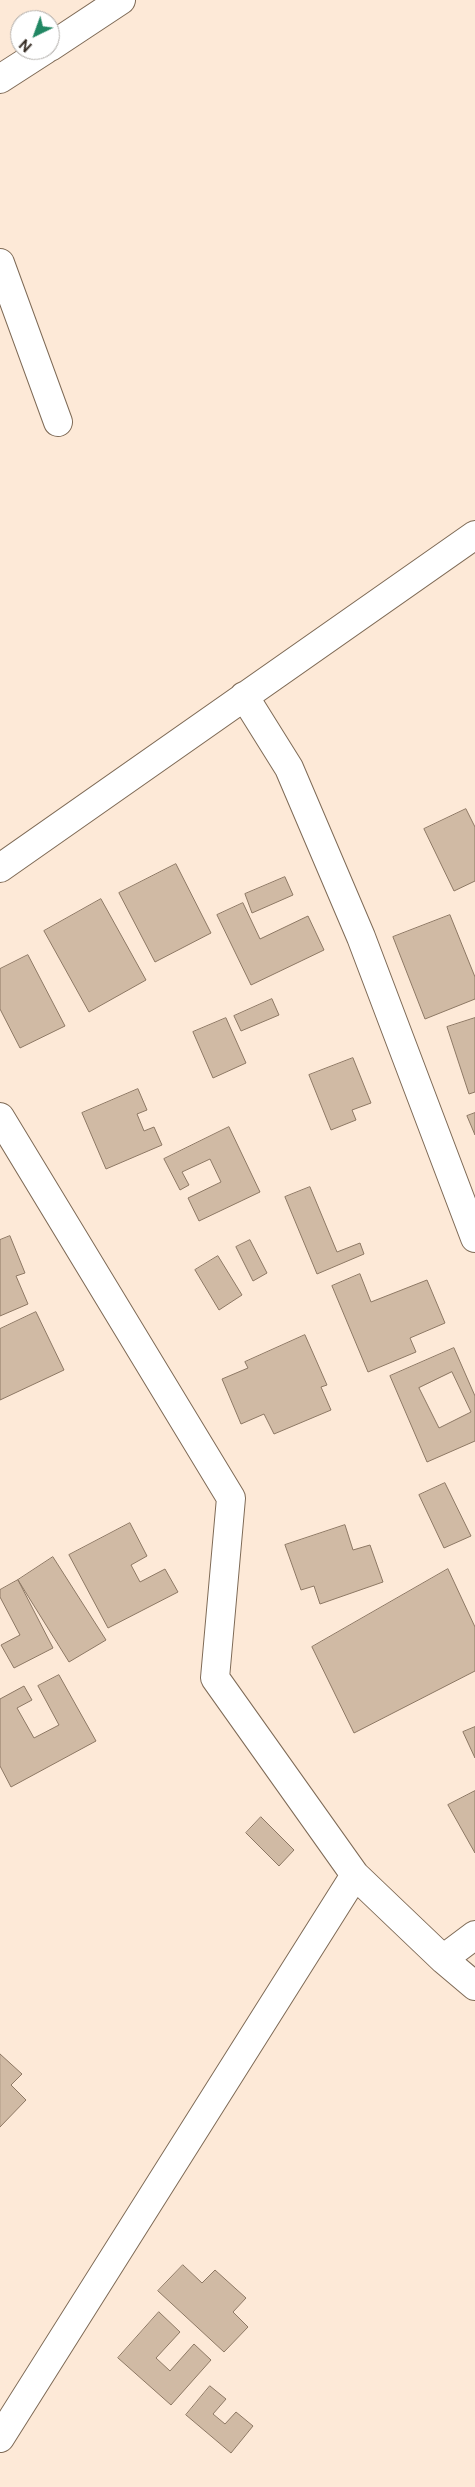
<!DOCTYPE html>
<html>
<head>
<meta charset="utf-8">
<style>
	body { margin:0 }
	#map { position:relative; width:475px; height:2487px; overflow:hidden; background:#fde9d7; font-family:"Public Sans",sans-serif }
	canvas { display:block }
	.north { position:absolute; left:10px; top:10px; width:50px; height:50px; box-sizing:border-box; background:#fff; border:1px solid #afaba7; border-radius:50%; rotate:222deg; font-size:14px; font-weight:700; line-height:20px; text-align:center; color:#362d24 }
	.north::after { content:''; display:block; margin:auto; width:18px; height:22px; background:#218763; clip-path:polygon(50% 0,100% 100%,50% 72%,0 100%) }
</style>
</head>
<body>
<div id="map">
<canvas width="475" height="2487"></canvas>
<div class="north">N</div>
</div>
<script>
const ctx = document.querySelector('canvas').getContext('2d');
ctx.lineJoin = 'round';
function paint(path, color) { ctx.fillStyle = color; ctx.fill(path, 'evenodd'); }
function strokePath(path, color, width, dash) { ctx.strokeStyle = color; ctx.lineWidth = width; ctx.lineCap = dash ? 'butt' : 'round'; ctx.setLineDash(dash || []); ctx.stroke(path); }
const building = new Path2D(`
	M 466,809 L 475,827 L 475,881 L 454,891 L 424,829 Z
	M 176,864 L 211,933 L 155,962 L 119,893 Z
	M 285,877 L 293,895 L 252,913 L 245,894 Z
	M 101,899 L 146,980 L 89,1012 L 44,931 Z
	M 243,903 L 260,939 L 308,916 L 324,950 L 251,985 L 217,915 Z
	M 450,915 L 475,977 L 475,999 L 425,1019 L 393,937 Z
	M 28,955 L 65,1026 L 20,1048 L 0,1009 L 0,969 Z
	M 272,999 L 279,1015 L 241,1031 L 234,1016 Z
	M 226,1018 L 246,1063 L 213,1078 L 193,1032 Z
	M 475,1018 L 475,1092 L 469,1094 L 447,1027 Z
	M 353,1058 L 371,1103 L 352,1110 L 356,1120 L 331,1130 L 309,1075 Z
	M 138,1089 L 147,1110 L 137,1114 L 144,1131 L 154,1127 L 162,1145 L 106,1169 L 82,1113 Z
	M 475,1113 L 475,1135 L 467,1116 Z
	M 229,1127 L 260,1192 L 199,1221 L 188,1198 L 221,1182 L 210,1159 L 182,1172 L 189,1185 L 180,1190 L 164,1159 Z
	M 310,1187 L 337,1252 L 360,1243 L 364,1254 L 317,1274 L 285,1197 Z
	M 10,1236 L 25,1273 L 16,1276 L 28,1304 L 0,1316 L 0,1240 Z
	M 250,1240 L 267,1273 L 253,1281 L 236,1247 Z
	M 218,1256 L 242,1295 L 219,1310 L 195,1270 Z
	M 360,1274 L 371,1302 L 427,1280 L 445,1323 L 410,1338 L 416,1352 L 368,1372 L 332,1286 Z
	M 36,1312 L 64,1370 L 0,1400 L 0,1329 Z
	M 305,1335 L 327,1385 L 321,1387 L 331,1410 L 274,1434 L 264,1414 L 241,1424 L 222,1379 L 248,1368 L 245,1362 Z
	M 454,1348 L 475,1396 L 475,1441 L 427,1462 L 390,1376 ZM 452,1372 L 471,1412 L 439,1428 L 419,1388 Z
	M 445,1483 L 471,1536 L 444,1548 L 419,1495 Z
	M 130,1523 L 147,1556 L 131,1565 L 140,1582 L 165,1569 L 178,1592 L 108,1628 L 69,1555 Z
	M 345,1525 L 353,1550 L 370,1545 L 383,1582 L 320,1604 L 314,1586 L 301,1590 L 285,1545 Z
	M 53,1557 L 106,1640 L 69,1662 L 18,1580 Z
	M 448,1569 L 475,1627 L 475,1671 L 354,1733 L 312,1647 Z
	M 18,1580 L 53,1648 L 14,1668 L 1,1645 L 20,1635 L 0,1597 L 0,1590 Z
	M 59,1675 L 96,1741 L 11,1787 L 0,1766 L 0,1699 L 24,1686 L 32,1700 L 17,1708 L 34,1738 L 59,1725 L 38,1686 Z
	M 475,1727 L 475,1758 L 463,1732 Z
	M 475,1791 L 475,1853 L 448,1805 Z
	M 261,1817 L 294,1850 L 279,1866 L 246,1833 Z
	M 0,2054 L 22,2074 L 11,2085 L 26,2100 L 0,2127 Z
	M 183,2265 L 202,2283 L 215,2270 L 246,2298 L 233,2312 L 248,2327 L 224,2352 L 158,2291 Z
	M 159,2312 L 180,2332 L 156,2358 L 170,2371 L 194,2344 L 211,2360 L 171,2405 L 118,2358 Z
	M 210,2386 L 226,2399 L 213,2414 L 225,2424 L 236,2412 L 253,2426 L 231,2453 L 186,2415 Z`);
const street = new Path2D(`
	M 50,47 L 121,0
	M 0,79 L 45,50
	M 0,263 L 58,422
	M 244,696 L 289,768 L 361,937 L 475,1238
	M 0,868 L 475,535
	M 0,1117 L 231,1498 L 215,1678 L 355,1875 L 443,1959 L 475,1986
	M 443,1959 L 475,1935
	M 0,2438 L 355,1875`);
paint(building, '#d0baa4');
strokePath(building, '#8d7864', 1);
strokePath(street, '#7e6a56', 30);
strokePath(street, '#fff', 28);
</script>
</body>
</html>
